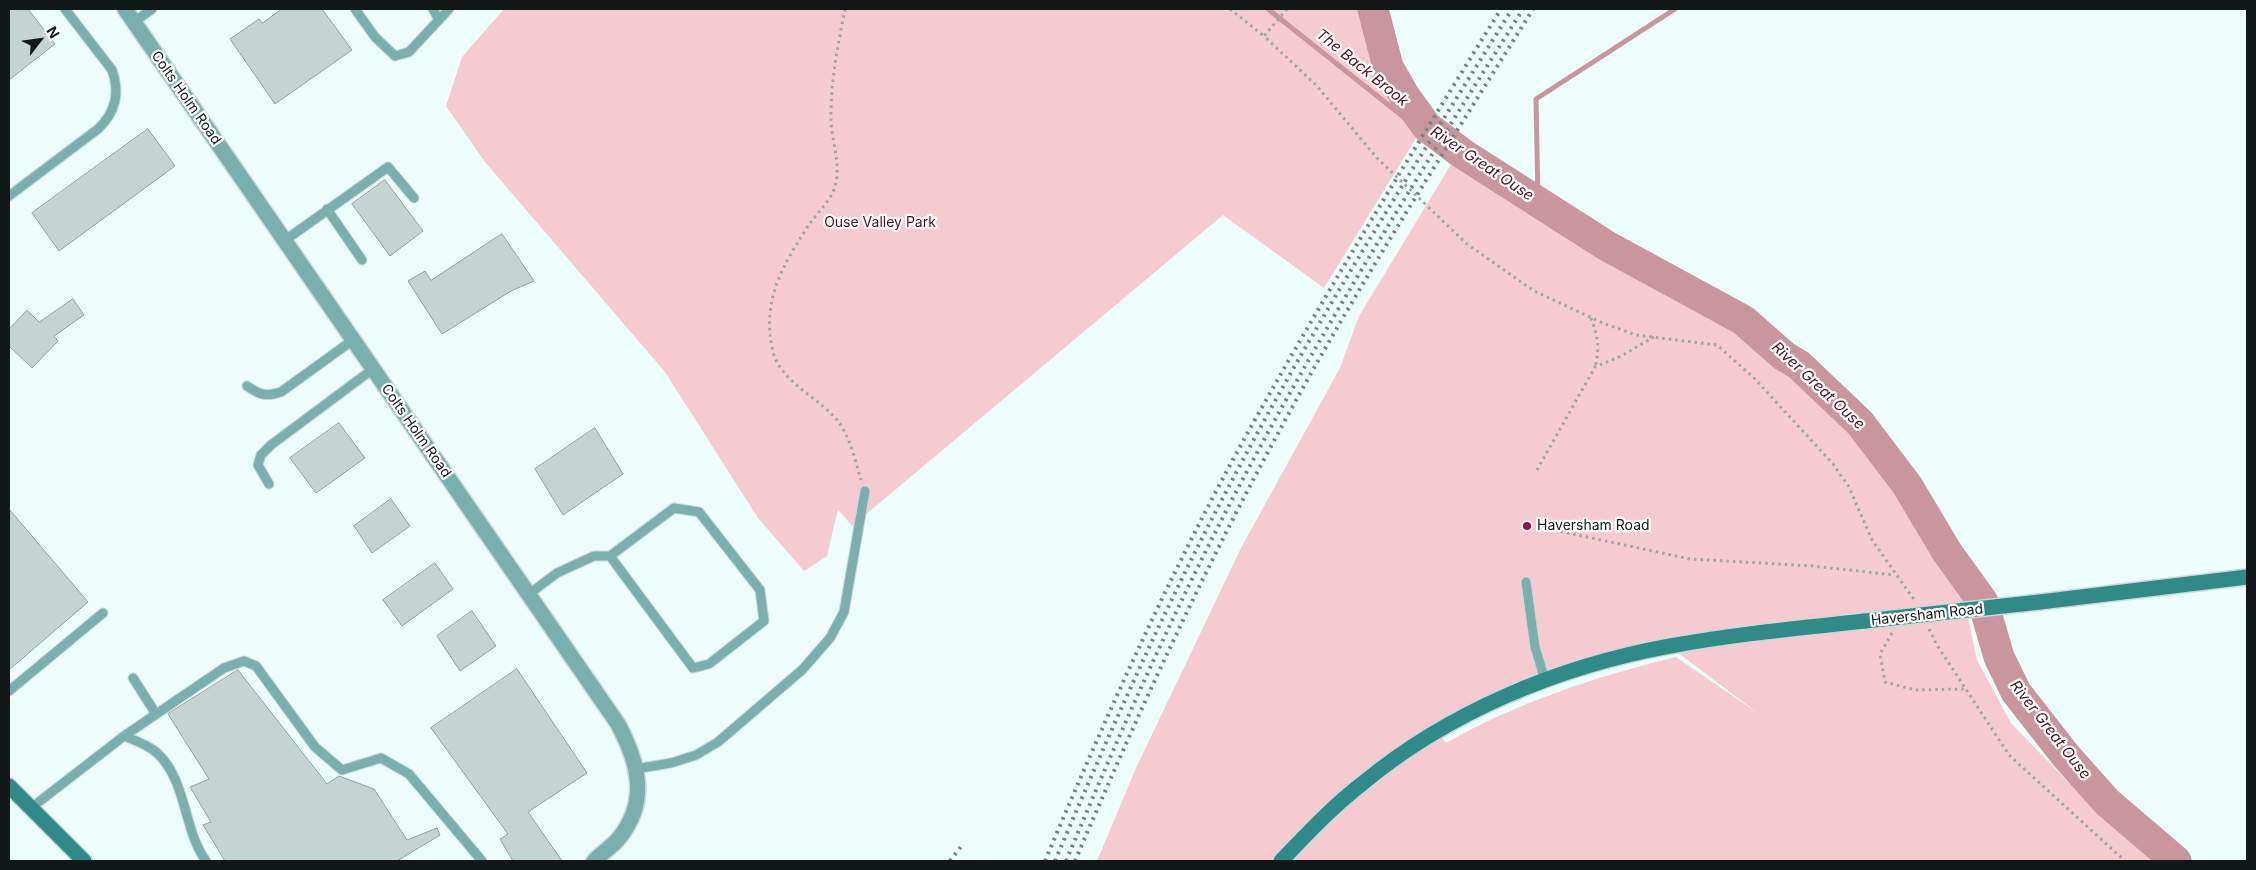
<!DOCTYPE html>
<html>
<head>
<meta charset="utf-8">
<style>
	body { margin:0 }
	#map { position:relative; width:2256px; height:870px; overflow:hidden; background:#edfdfc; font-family:Inter,sans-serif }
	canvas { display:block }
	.frame { position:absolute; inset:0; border:10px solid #121817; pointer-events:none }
	.north { position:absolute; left:15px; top:15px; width:50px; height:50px; -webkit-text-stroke:4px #fff; paint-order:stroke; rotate:60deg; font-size:14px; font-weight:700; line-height:20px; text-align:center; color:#121817 }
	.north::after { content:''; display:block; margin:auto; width:18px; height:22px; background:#121817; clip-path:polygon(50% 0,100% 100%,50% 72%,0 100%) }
</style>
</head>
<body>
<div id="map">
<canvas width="2256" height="870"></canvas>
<div class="frame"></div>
<div class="north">N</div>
</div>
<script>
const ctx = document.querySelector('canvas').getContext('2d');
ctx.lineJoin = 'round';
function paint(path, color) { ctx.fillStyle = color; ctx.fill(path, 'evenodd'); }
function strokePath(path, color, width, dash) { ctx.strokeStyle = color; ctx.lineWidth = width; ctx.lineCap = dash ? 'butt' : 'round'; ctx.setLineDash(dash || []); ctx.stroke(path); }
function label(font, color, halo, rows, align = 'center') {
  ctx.font = font + ' Inter,sans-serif'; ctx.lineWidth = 4.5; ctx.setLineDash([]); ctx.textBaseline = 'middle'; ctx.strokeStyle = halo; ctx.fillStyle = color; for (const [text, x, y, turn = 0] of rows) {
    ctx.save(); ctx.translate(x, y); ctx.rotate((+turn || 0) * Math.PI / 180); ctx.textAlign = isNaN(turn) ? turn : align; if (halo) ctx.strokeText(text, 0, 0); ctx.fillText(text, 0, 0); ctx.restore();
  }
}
const green = new Path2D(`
	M 504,9 L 1367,9 L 1367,18 L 1406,121 L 1421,130 L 1324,288 L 1223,215 L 852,526 L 838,509 L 827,556 L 804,571 L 758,518 L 665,372 L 485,162 L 446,106 L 462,57 Z
	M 1458,153 L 1737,324 L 1784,356 L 1855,413 L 1885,449 L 1959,575 L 1977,660 L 2011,723 L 2064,778 L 2155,861 L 1097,861 L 1136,768 L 1241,548 L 1340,368 L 1359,316 ZM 1669,646 L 1759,714 L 1676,657 C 1595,677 1518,702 1446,743 L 1438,732 L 1472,711 Z`);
const stream = new Path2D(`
	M 1268,9 L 1416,127
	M 1538,202 L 1536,99 L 1675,9`);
const river = new Path2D(`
	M 1373,9 L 1388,67 L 1404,95 L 1427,127 L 1463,154 L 1607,246 L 1743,320 L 1784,356 L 1799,365 L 1860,423 L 1907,485 L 1947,552 L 1983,602 L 1999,657 L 2016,692 L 2066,756 L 2107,802 L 2176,861`);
const building = new Path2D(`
	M 9,9 L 28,9 L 55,44 L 9,80 Z
	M 282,9 L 322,9 L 352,50 L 275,104 L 230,39 L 259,19 L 262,23 Z
	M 148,129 L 175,166 L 59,251 L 32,213 Z
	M 385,180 L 423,231 L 390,256 L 352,204 Z
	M 502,234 L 534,281 L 511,291 L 442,334 L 408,281 L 425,271 L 431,280 Z
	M 73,299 L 84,315 L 54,336 L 58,341 L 32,368 L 9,346 L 9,329 L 27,310 L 39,322 Z
	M 339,423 L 365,458 L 316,493 L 290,458 Z
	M 595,428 L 623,474 L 563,515 L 535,469 Z
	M 391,499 L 410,526 L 372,553 L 354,526 Z
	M 9,509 L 88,602 L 9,670 Z
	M 435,563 L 453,589 L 402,626 L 383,600 Z
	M 472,611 L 496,646 L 460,671 L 437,636 Z
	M 517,669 L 587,773 L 528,812 L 562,861 L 513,861 L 500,839 L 508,834 L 431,728 Z
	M 238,670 L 327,784 L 339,776 L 374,789 L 407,840 L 437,828 L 440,835 L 397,861 L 225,861 L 203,825 L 211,822 L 190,787 L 209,779 L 168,714 Z`);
const path = new Path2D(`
	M 845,9 C 838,45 830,84 831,121 C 832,144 843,169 833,192 C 827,204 816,215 808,226 C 782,267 761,301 773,352 C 781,382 819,398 837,420 C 850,436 855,460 861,480
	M 1230,9 L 1264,36
	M 1287,9 L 1264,36 L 1316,85 L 1377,158 L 1467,244 L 1534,291 L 1603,323 L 1636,335 L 1717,345 L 1755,379 L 1833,464 L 1849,487 L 1872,540 L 1915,601
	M 1591,318 C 1598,336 1600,348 1595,367
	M 1537,470 L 1595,367 L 1621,356 L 1654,337
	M 1554,530 L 1690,559 L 1813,566 L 1894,575
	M 1929,629 L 1937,645 L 2009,755 L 2125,861
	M 1892,633 L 1880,654 L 1885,682 L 1915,690 L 1966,689`);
const lane = new Path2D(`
	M 355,9 L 375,37 L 395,56 L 409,52 L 449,9
	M 433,9 L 439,20
	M 134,22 L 152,9
	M 9,196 L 98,129 C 116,112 120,92 112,70 L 65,9
	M 327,209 L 362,260
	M 284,241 L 388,167 L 414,198
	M 247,386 C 260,395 266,397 281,392 L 353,340
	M 269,484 L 258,465 L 261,455 L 271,445 L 373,369
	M 1526,582 L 1535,647 L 1545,680
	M 529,594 L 557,573 L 594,556 L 610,556 L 674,508 L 699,512 L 760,590 L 764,621 L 709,664 L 693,668 L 610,556
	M 133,678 L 156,714
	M 9,691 L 103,613
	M 124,736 C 134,740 148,745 156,752 C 187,779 183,830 206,861
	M 635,769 L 671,763 L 696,755 L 718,742 L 802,670 L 830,638 L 844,612 L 865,491
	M 31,808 L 124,736 L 224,668 L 244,661 L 256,666 L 315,747 L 342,770 L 381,758 L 409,774 L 482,861`);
const street = new Path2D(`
	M 125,9 L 618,724 C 638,762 649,800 620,837 C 613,846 602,853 594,861`);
const secondary = new Path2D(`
	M 2040,602 L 2247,577
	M 9,786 L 84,861
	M 1281,861 C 1307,834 1333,806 1363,783 C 1450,711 1560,666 1670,646 C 1735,634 1800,628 1865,621`);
const rail = new Path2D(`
	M 950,861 L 963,844
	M 1045,861 C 1110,707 1178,555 1261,409 C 1337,274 1419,141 1501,9
	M 1055,861 C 1108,736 1163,611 1227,490 C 1313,325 1414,167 1512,9
	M 1066,861 C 1118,737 1172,614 1235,494 C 1322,328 1423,168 1523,9
	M 1075,861 C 1138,713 1205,567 1282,426 C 1359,283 1448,146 1533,9`);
const secondaryBridge = new Path2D(`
	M 1865,621 L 2040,602`);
const markers = [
	[1527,526,5,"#a20948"]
];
const streetNames = [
	["Colts Holm Road",186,98,55],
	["Colts Holm Road",416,431,55],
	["Haversham Road",1927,615,-6]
];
const parkNames = [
	["Ouse Valley Park",880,223]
];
const poiNames = [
	["Haversham Road",1537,526]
];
const waterNames = [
	["The Back Brook",1362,68,39],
	["River Great Ouse",1482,164,34],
	["River Great Ouse",1818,386,43],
	["River Great Ouse",2050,730,52]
];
paint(green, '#f6cad1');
strokePath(stream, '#c9959f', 5);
strokePath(river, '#c9959f', 31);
paint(building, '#c4d4d3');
strokePath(building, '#909f9e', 1);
strokePath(lane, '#cad8d7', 11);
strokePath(street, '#cad8d7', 18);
strokePath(secondary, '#cad8d7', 18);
strokePath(path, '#9aa6a5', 3, [2.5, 4]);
strokePath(lane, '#7aafad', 9);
strokePath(street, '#7aafad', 15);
strokePath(secondary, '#308b88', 15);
strokePath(rail, '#778281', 4, [2.5, 5]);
strokePath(secondaryBridge, '#cad8d7', 18, []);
strokePath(secondaryBridge, '#308b88', 15);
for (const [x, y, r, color] of markers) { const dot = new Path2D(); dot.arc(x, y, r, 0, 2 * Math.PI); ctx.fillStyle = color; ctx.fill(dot); strokePath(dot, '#fff', 2); }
label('14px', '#121817', '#fff', streetNames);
label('14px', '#4f1024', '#fff', parkNames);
label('14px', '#121817', '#fff', poiNames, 'left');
label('italic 15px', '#4d0e22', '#fff', waterNames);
</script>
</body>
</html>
